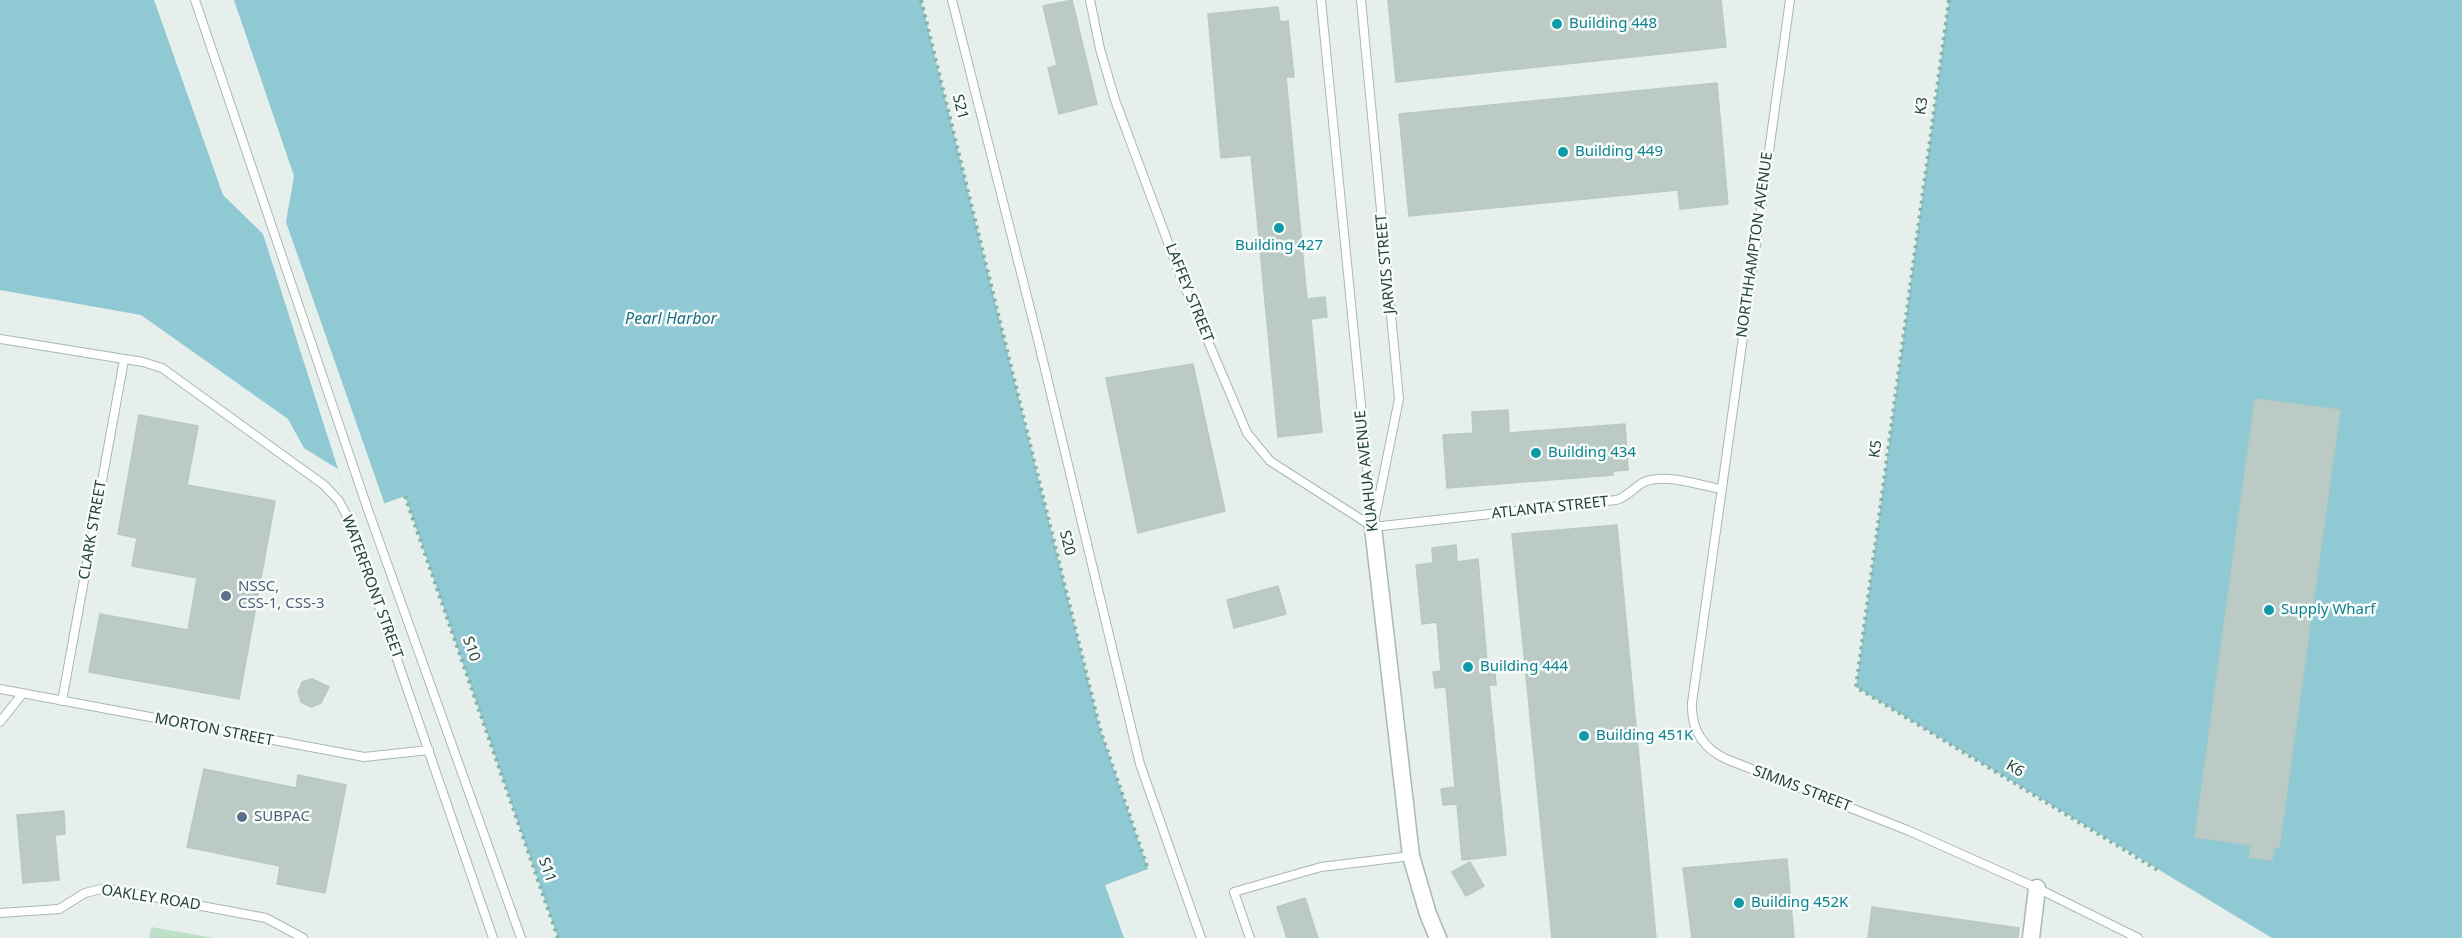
<!DOCTYPE html>
<html>
<head>
<meta charset="utf-8">
<style>
	body { margin:0 }
	canvas { display:block; background:#e6efeb }
</style>
</head>
<body>
<canvas width="2462" height="938"></canvas>
<script>
const ctx = document.querySelector('canvas').getContext('2d');
ctx.lineJoin = 'round';
function paint(path, color) { ctx.fillStyle = color; ctx.fill(path, 'evenodd'); }
function strokePath(path, color, width, dash) { ctx.strokeStyle = color; ctx.lineWidth = width; ctx.lineCap = dash ? 'butt' : 'round'; ctx.setLineDash(dash || []); ctx.stroke(path); }
function label(font, color, halo, rows, align = 'center') {
  ctx.font = font + ' "Noto Sans",sans-serif'; ctx.lineWidth = 5; ctx.setLineDash([]); ctx.textBaseline = 'middle'; ctx.strokeStyle = halo; ctx.fillStyle = color; for (const [text, x, y, turn = 0] of rows) {
    ctx.save(); ctx.translate(x, y); ctx.rotate((+turn || 0) * Math.PI / 180); ctx.textAlign = isNaN(turn) ? turn : align; if (halo) ctx.strokeText(text, 0, 0); ctx.fillText(text, 0, 0); ctx.restore();
  }
}
const green = new Path2D(`
	M 151,927 L 214,938 L 149,938 Z`);
const water = new Path2D(`
	M 0,0 L 921,0 L 1100,729 L 1148,869 L 1105,885 L 1124,938 L 558,938 L 405,496 L 355,514 L 338,469 L 304,448 L 288,419 L 141,315 L 0,290 Z
	M 1949,0 L 2462,0 L 2462,938 L 2272,938 L 1856,687 Z`);
const pier = new Path2D(`
	M 154,0 L 234,0 L 294,176 L 286,222 L 385,505 L 355,514 L 338,469 L 263,234 L 223,195 Z`);
const building = new Path2D(`
	M 1072,0 L 1097,104 L 1059,114 L 1048,68 L 1057,65 L 1043,6 Z
	M 1388,0 L 1721,0 L 1726,47 L 1396,82 Z
	M 1278,7 L 1280,22 L 1288,21 L 1294,77 L 1286,77 L 1307,299 L 1325,297 L 1327,317 L 1311,319 L 1322,432 L 1278,437 L 1251,155 L 1221,158 L 1208,14 Z
	M 1717,83 L 1728,204 L 1680,209 L 1678,190 L 1409,216 L 1399,114 Z
	M 1193,364 L 1225,511 L 1138,533 L 1106,378 Z
	M 2255,399 L 2340,410 L 2279,848 L 2274,847 L 2272,860 L 2249,857 L 2251,845 L 2195,837 Z
	M 1508,410 L 1509,433 L 1625,424 L 1628,470 L 1613,471 L 1613,475 L 1447,488 L 1443,435 L 1473,433 L 1472,412 Z
	M 139,415 L 198,426 L 187,485 L 275,501 L 239,699 L 89,672 L 100,614 L 188,630 L 197,578 L 132,566 L 137,538 L 118,534 Z
	M 1617,525 L 1656,938 L 1552,938 L 1512,534 Z
	M 1456,545 L 1457,562 L 1478,559 L 1487,662 L 1494,662 L 1496,685 L 1489,685 L 1506,855 L 1462,860 L 1457,804 L 1443,805 L 1441,789 L 1455,787 L 1446,687 L 1435,688 L 1433,672 L 1441,671 L 1437,622 L 1422,624 L 1416,565 L 1433,563 L 1432,548 Z
	M 1278,586 L 1286,614 L 1234,628 L 1227,600 Z
	M 312,679 L 329,687 L 321,703 L 311,707 L 301,702 L 298,692 L 302,682 Z
	M 204,769 L 296,788 L 298,775 L 346,785 L 325,893 L 277,884 L 280,866 L 187,847 Z
	M 64,811 L 65,834 L 55,835 L 59,880 L 23,883 L 17,815 Z
	M 1787,859 L 1794,938 L 1692,938 L 1683,868 Z
	M 1470,862 L 1484,886 L 1466,896 L 1452,872 Z
	M 1305,898 L 1318,938 L 1287,938 L 1277,907 Z
	M 1872,907 L 2019,928 L 2018,938 L 1868,938 Z`);
const path = new Path2D(`
	M 921,0 L 1100,729 L 1148,869
	M 1949,0 L 1856,687 L 2161,872
	M 405,496 L 558,938`);
const lane = new Path2D(`
	M 195,0 L 368,510 L 521,938
	M 952,0 L 1038,340 L 1140,764 L 1201,938
	M 1090,0 L 1100,49 L 1115,100 L 1182,280 L 1247,433 L 1270,461 L 1373,527
	M 1321,0 L 1372,517
	M 1361,0 L 1399,399 L 1373,527
	M 1790,0 L 1692,703 C 1691,729 1703,748 1726,759 L 1907,830 L 2037,888 L 2138,938
	M 0,339 L 143,362 L 162,368 L 324,485 L 339,501 L 349,520 L 493,938
	M 1373,527 L 1616,500 C 1628,497 1634,487 1644,482 C 1666,473 1698,485 1721,489
	M 0,689 L 364,757 L 429,750
	M 62,701 L 124,360
	M 0,722 L 23,693
	M 0,913 L 59,909 L 85,893 L 105,888 L 266,918 L 303,938
	M 1250,938 L 1234,892 L 1321,867 L 1411,856`);
const street = new Path2D(`
	M 1373,527 L 1411,856 L 1428,914 L 1438,938
	M 2031,938 L 2037,888`);
const markers = [
	[1557,24,6,"#0f9aa8"],
	[1563,152,6,"#0f9aa8"],
	[1279,228,6,"#0f9aa8"],
	[1536,453,6,"#0f9aa8"],
	[226,596,6,"#5c6f8a"],
	[2269,610,6,"#0f9aa8"],
	[1468,667,6,"#0f9aa8"],
	[1584,736,6,"#0f9aa8"],
	[242,817,6,"#5c6f8a"],
	[1739,903,6,"#0f9aa8"]
];
const cultureNames = [
	["Building 448",1569,24],
	["Building 449",1575,152],
	["Building 427",1279,246,"center"],
	["Building 434",1548,453],
	["Supply Wharf",2281,610],
	["Building 444",1480,667],
	["Building 451K",1596,736],
	["Building 452K",1751,903]
];
const streetNames = [
	["K3",1922,106,-82],
	["S21",960,107,76],
	["NORTHHAMPTON AVENUE",1755,245,-82],
	["JARVIS STREET",1386,264,-95],
	["LAFFEY STREET",1189,293,68],
	["K5",1876,449,-82],
	["KUAHUA AVENUE",1367,471,-96],
	["ATLANTA STREET",1550,508,-6],
	["CLARK STREET",93,530,-80],
	["S20",1067,543,76],
	["WATERFRONT STREET",372,587,70],
	["S10",471,649,71],
	["MORTON STREET",214,730,11],
	["K6",2015,769,31],
	["SIMMS STREET",1802,789,21],
	["S11",547,870,71],
	["OAKLEY ROAD",151,898,9]
];
const serviceNames = [
	["NSSC,",238,587],
	["CSS-1, CSS-3",238,604],
	["SUBPAC",254,817]
];
const waterNames = [
	["Pearl Harbor",671,319]
];
paint(green, '#bfe0c8');
paint(water, '#8ec9d4');
paint(pier, '#e6efeb');
paint(building, '#bbcac4');
strokePath(building, '#b8c9c2', 1.5);
strokePath(lane, '#a8b8b2', 10);
strokePath(street, '#a8b8b2', 19);
strokePath(path, '#86b3a5', 4, [3, 4.5]);
strokePath(lane, '#fff', 8);
strokePath(street, '#fff', 16);
for (const [x, y, r, color] of markers) { const dot = new Path2D(); dot.arc(x, y, r, 0, 2 * Math.PI); ctx.fillStyle = color; ctx.fill(dot); strokePath(dot, '#f7fbf9', 2); }
label('15px', '#0d838f', '#f7fbf9', cultureNames, 'left');
label('15px', '#24423a', '#f7fbf9', streetNames);
label('15px', '#4e5e75', '#f7fbf9', serviceNames, 'left');
label('italic 16px', '#1c6f80', '#f7fbf9', waterNames);
</script>
</body>
</html>
